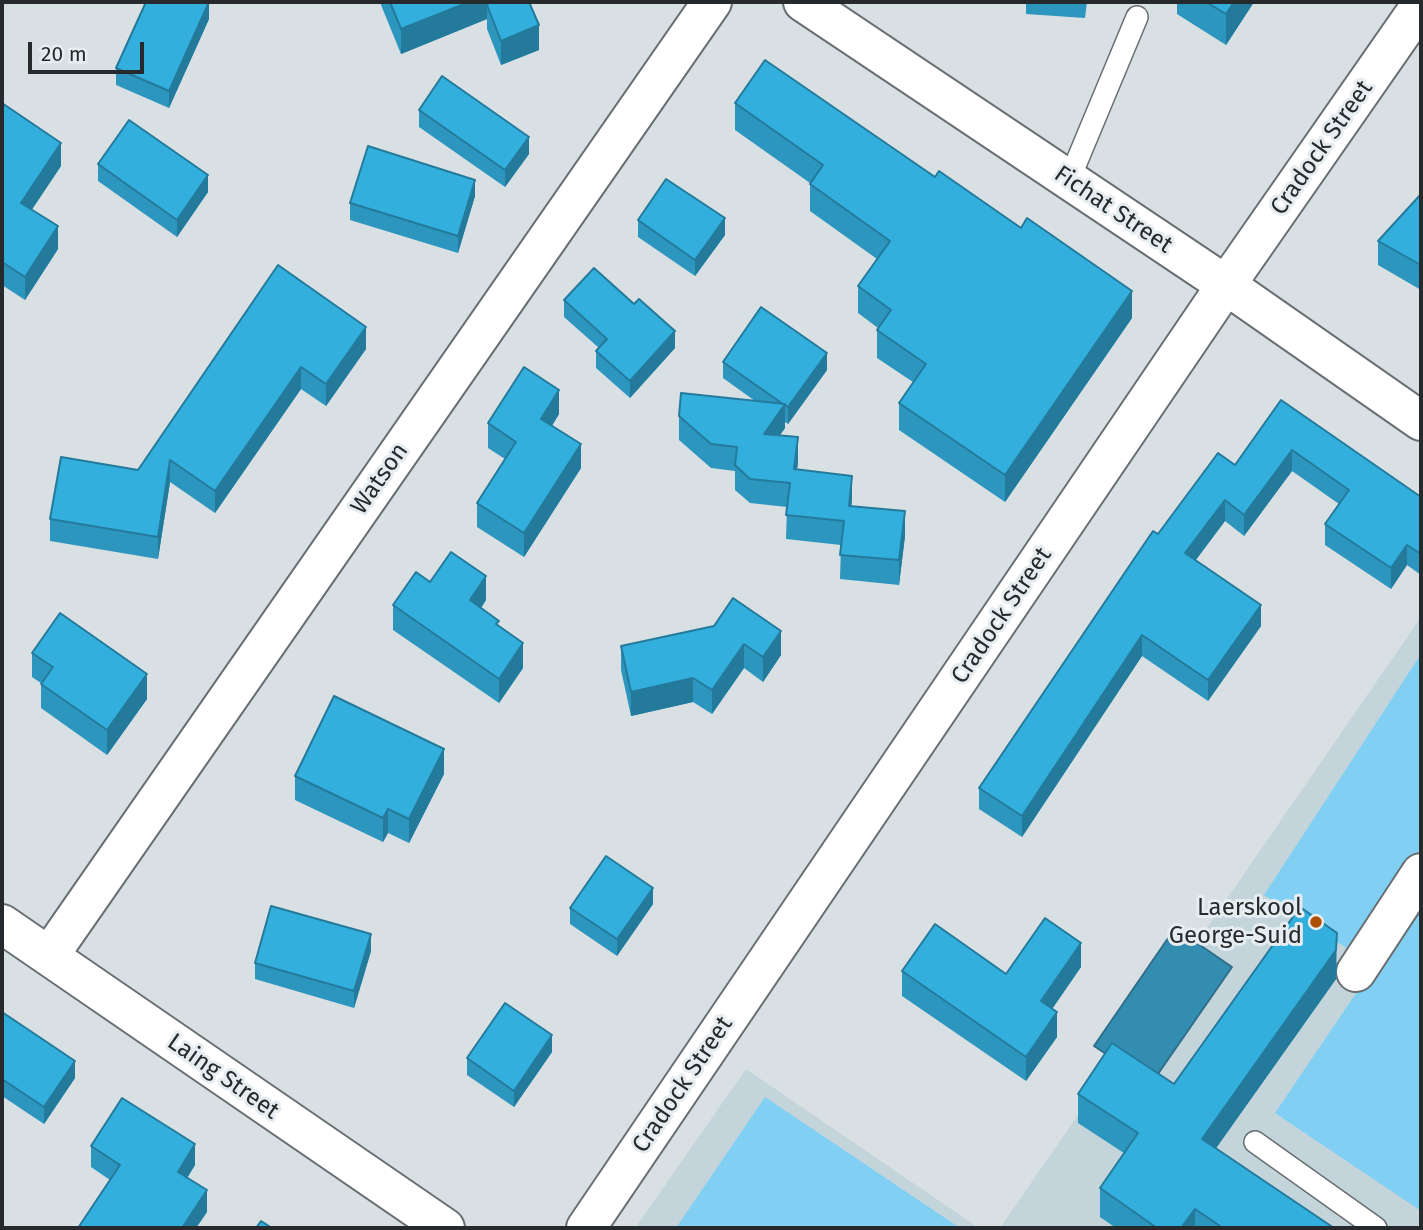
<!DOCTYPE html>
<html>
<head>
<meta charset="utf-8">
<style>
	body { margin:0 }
	#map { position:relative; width:1423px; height:1230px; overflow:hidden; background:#d9e0e4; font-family:"Fira Sans",sans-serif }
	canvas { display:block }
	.frame { position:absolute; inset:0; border:4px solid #272a2c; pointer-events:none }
	.scale { position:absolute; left:28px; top:42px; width:116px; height:32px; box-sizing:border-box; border:4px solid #272a2c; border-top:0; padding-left:9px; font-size:21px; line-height:24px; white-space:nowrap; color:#272a2c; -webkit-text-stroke:5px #e6edf1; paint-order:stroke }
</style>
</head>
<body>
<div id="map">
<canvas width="1423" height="1230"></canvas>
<div class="frame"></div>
<div class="scale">20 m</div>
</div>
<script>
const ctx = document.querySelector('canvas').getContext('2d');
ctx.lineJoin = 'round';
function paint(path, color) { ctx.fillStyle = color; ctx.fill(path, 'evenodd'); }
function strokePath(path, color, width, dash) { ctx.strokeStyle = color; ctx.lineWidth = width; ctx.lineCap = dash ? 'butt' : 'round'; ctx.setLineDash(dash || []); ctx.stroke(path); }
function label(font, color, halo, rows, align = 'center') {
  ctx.font = font + ' "Fira Sans",sans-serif'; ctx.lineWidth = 6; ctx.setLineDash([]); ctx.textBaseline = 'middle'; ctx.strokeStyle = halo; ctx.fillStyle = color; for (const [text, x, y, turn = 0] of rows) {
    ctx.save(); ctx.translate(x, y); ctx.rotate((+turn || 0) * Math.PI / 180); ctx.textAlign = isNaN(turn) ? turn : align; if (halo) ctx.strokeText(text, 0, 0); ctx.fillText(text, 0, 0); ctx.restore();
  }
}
const built = new Path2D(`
	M 1421,617 L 1421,1228 L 1000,1228 Z
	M 746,1069 L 979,1228 L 635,1228 Z`);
const green = new Path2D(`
	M 1421,654 L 1421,848 L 1353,952 L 1264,895 Z
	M 1421,897 L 1421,1211 L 1275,1113 Z
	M 765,1097 L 960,1228 L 676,1228 Z`);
const water = new Path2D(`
	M 1175,928 L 1232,967 L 1151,1084 L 1094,1046 Z`);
const lane = new Path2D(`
	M 1069,180 L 1137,17
	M 1255,1142 L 1376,1228`);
const street = new Path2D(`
	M 803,2 L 1226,285 L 1421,421
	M 2,924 L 445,1228
	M 49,956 L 712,2
	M 1356,972 L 1421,873
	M 586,1228 L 1226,285 L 1421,5`);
const wall = new Path2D(`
	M 381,2 L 536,2 L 530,4 L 539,50 L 501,65 L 487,29 L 487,19 L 401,54 L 381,5 Z
	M 1026,2 L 1087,2 L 1085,18 L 1026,14 Z
	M 1177,2 L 1254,2 L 1226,45 L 1177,14 Z
	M 209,19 L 169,108 L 116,85 L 116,68 Z
	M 2,103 L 61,166 L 32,209 L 58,249 L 25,300 L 2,285 Z
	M 735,103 L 1132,318 L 1005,502 L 899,430 L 899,403 L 913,382 L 877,358 L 877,330 L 878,328 L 858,313 L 858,286 L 877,259 L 810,211 L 810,183 L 735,130 Z
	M 419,110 L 529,154 L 505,187 L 419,127 Z
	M 98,164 L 208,192 L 177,237 L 98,181 Z
	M 1421,194 L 1421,290 L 1378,265 L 1378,241 Z
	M 475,196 L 458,253 L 350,220 L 350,203 Z
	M 638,220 L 725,235 L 695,276 L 638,237 Z
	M 278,265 L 366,349 L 326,406 L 301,389 L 215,513 L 170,482 L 158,559 L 50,541 L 50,519 L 138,470 Z
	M 564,300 L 675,348 L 630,398 L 596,368 L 596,351 L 599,348 L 564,317 Z
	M 723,362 L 827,370 L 788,424 L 785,422 L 785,428 L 780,435 L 798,462 L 797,469 L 852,500 L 851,506 L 905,536 L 899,585 L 840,579 L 841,545 L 786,539 L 787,507 L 750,503 L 735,490 L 735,471 L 711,468 L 679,440 L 679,416 L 755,401 L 723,378 Z
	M 1281,400 L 1421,497 L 1421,575 L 1407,565 L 1391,589 L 1325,545 L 1325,524 L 1339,504 L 1292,471 L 1244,536 L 1225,521 L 1196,560 L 1261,626 L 1208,701 L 1142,656 L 1022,837 L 979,809 L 979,788 L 1158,534 L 1235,465 Z
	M 559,414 L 552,426 L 581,468 L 524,557 L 477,527 L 477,503 L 505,459 L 488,448 L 488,423 Z
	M 430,582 L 486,600 L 481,608 L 499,627 L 523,668 L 499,703 L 393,630 L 393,605 Z
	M 714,626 L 781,655 L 763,682 L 744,668 L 712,714 L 693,702 L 631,716 L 621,670 L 621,646 Z
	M 32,653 L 147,699 L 107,755 L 41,708 L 41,683 L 32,677 Z
	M 444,774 L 409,843 L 388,833 L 383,842 L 295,800 L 295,776 Z
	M 653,904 L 617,956 L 570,924 L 570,908 Z
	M 371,951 L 354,1008 L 255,979 L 255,963 Z
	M 1337,962 L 1336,979 L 1216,1148 L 1334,1228 L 1116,1228 L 1100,1217 L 1100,1188 L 1124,1153 L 1078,1123 L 1078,1094 L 1174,1084 Z
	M 1081,967 L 1052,1009 L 1057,1037 L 1026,1081 L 902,996 L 902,971 L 1006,974 Z
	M 2,1012 L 75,1078 L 44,1124 L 2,1096 Z
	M 552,1052 L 514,1107 L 467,1075 L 467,1058 Z
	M 91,1146 L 195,1165 L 187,1178 L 207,1212 L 196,1228 L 78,1228 L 110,1180 L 91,1167 Z`);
const shadedWall = new Path2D(`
	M 209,2 L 209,19 L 169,108 L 169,91 Z
	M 469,2 L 497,2 L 487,5 L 487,19 L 401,54 L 401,29 Z
	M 1234,2 L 1254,2 L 1226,45 L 1226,14 Z
	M 539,25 L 539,50 L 501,65 L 501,41 Z
	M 529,137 L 529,154 L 505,187 L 505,170 Z
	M 61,143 L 61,166 L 21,226 L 21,203 Z
	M 208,175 L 208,192 L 177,237 L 177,220 Z
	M 475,180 L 475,196 L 458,253 L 458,236 Z
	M 725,218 L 725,235 L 695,276 L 695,260 Z
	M 58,226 L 58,249 L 25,300 L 25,277 Z
	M 1132,291 L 1132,318 L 1005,502 L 1005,475 Z
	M 366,327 L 366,349 L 326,406 L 326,384 Z
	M 675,331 L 675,348 L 630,398 L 630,381 Z
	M 827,353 L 827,370 L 788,424 L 788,407 Z
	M 301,367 L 301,389 L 215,513 L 215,491 Z
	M 559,390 L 559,414 L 541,443 L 541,419 Z
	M 785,404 L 785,428 L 764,458 L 764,434 Z
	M 798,437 L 798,462 L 794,493 L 794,469 Z
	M 581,444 L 581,468 L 524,557 L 524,533 Z
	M 1292,450 L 1292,471 L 1244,536 L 1244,515 Z
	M 170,460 L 170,482 L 158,559 L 158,537 Z
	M 852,476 L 852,500 L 849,530 L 849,506 Z
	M 1225,500 L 1225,521 L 1185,574 L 1185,553 Z
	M 905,511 L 905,536 L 899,585 L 899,560 Z
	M 1407,545 L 1407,565 L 1391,589 L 1391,568 Z
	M 486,576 L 486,600 L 470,625 L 470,600 Z
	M 1261,605 L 1261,626 L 1208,701 L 1208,680 Z
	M 781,631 L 781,655 L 763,682 L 763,657 Z
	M 1142,635 L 1142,656 L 1022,837 L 1022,816 Z
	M 523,643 L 523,668 L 499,703 L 499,679 Z
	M 744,644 L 744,668 L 712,714 L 712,690 Z
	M 147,674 L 147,699 L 107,755 L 107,730 Z
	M 693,678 L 693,702 L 631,716 L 631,692 Z
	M 444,749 L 444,774 L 409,843 L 409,819 Z
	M 388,809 L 388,833 L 383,842 L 383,818 Z
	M 653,888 L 653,904 L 617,956 L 617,939 Z
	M 1337,933 L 1336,979 L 1202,1168 L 1202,1139 Z
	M 371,934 L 371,951 L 354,1008 L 354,991 Z
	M 1081,943 L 1081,967 L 1041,1025 L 1041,1001 Z
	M 1057,1012 L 1057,1037 L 1026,1081 L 1026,1057 Z
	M 552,1035 L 552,1052 L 514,1107 L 514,1091 Z
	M 75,1061 L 75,1078 L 44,1124 L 44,1107 Z
	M 195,1144 L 195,1165 L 178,1193 L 178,1172 Z
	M 207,1190 L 207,1212 L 196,1228 L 182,1228 Z
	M 1195,1209 L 1195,1228 L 1181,1228 Z`);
const building = new Path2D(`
	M 146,2 L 209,2 L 169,91 L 116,68 Z
	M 390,2 L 469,2 L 401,29 Z
	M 489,2 L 529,2 L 539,25 L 501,41 L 487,5 Z
	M 1206,2 L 1234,2 L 1226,14 Z
	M 765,60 L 935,177 L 939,171 L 1021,228 L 1027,218 L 1132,291 L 1005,475 L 899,403 L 926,364 L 877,330 L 891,310 L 858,286 L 890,241 L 810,184 L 823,165 L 735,103 Z
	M 442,76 L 529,137 L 505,170 L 419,110 Z
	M 2,103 L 61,143 L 21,203 L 58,226 L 25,277 L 2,262 Z
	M 129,120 L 208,175 L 177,220 L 98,164 Z
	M 368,146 L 475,180 L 458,236 L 350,203 Z
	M 666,179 L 725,218 L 695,260 L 638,220 Z
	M 1421,194 L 1421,265 L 1378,241 Z
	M 278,265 L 366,327 L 326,384 L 301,367 L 215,491 L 170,460 L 158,537 L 50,519 L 61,457 L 138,470 Z
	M 594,268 L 634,304 L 639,299 L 675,331 L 630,381 L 596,351 L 607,339 L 564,300 Z
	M 761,307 L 827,353 L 788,407 L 785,405 L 785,404 L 783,404 L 723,362 Z
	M 524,367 L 559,390 L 541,419 L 581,444 L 524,533 L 477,503 L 516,442 L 488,423 Z
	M 681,393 L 785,404 L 764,434 L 798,437 L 794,469 L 852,476 L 849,506 L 905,511 L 899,560 L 840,555 L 844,521 L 786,515 L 790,483 L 750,479 L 735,465 L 737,447 L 711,444 L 679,416 Z
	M 1281,400 L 1421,497 L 1421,554 L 1407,545 L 1391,568 L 1325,524 L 1349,490 L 1292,450 L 1244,515 L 1225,500 L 1185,553 L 1261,605 L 1208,680 L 1142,635 L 1022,816 L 979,788 L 1153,531 L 1158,534 L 1218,453 L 1235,465 Z
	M 451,552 L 486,576 L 470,600 L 499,621 L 496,624 L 523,643 L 499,679 L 393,605 L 416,572 L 430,582 Z
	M 733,598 L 781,631 L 763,657 L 744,644 L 712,690 L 693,678 L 631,692 L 621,646 L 714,626 Z
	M 60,613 L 147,674 L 107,730 L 41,684 L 53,667 L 32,653 Z
	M 334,696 L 444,749 L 409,819 L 388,809 L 383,818 L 295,776 Z
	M 606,856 L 653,888 L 617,939 L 570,908 Z
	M 271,906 L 371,934 L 354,991 L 255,963 Z
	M 1300,907 L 1337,933 L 1336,950 L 1202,1139 L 1334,1228 L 1223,1228 L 1195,1209 L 1181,1228 L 1157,1228 L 1100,1188 L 1138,1133 L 1078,1094 L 1112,1043 L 1174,1084 Z
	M 1045,918 L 1081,943 L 1041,1001 L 1057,1012 L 1026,1057 L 902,971 L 935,924 L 1006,974 Z
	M 505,1003 L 552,1035 L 514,1091 L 467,1058 Z
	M 2,1012 L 75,1061 L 44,1107 L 2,1079 Z
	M 122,1098 L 195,1144 L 178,1172 L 207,1190 L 182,1228 L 78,1228 L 120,1165 L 91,1146 Z
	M 261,1221 L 272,1228 L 256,1228 Z`);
const markers = [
	[1316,922,7,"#af4f06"]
];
const streetNames = [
	["Cradock Street",1322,148,-55],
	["Fichat Street",1113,210,34],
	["Watson",380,479,-55],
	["Cradock Street",1002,616,-56],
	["Laing Street",223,1077,35],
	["Cradock Street",683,1085,-56]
];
const poiNames = [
	["Laerskool",1302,908],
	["George-Suid",1302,936]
];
paint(built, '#c4d4db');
paint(green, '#81d0f3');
paint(water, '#338db1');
strokePath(water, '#2f6f89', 2);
strokePath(lane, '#686f72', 24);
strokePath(street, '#686f72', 42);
strokePath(lane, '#fff', 21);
strokePath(street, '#fff', 38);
paint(wall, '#2c96bf');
paint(shadedWall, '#247a9b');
paint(building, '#33afde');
strokePath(building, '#247a9b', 2);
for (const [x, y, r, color] of markers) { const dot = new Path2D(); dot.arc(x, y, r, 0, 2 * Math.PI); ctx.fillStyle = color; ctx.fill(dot); strokePath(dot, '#e6edf1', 2.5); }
label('24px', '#272a2c', '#e6edf1', streetNames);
label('24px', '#272a2c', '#e6edf1', poiNames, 'right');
</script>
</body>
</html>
